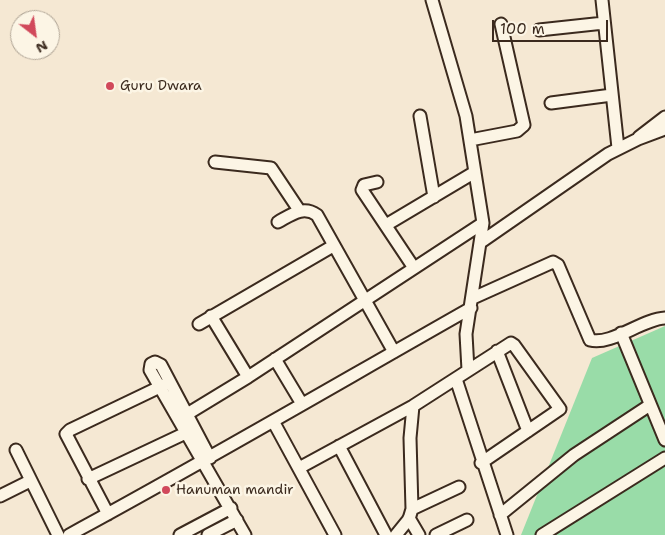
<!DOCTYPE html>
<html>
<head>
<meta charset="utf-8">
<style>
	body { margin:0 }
	#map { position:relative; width:665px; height:535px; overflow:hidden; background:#f5e8d3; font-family:"Shantell Sans",sans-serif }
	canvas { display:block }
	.north { position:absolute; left:10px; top:10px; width:50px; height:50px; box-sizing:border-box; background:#fcf5e5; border:1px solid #afa495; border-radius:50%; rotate:150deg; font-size:14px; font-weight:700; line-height:20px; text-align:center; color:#3b2a1e }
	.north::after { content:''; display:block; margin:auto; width:18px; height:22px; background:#d1495b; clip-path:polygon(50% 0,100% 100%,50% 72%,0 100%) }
	.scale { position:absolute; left:492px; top:20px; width:116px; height:22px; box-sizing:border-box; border:2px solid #3b2a1e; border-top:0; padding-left:6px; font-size:15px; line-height:18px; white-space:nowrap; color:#3b2a1e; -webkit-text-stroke:4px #fcf5e5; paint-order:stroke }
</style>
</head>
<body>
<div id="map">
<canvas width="665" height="535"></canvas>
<div class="north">N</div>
<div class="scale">100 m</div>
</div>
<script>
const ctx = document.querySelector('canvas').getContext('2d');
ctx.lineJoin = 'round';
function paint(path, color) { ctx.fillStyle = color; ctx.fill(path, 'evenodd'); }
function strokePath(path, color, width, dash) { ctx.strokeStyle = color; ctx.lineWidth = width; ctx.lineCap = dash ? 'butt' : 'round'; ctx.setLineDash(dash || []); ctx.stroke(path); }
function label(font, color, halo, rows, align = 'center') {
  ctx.font = font + ' "Shantell Sans",sans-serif'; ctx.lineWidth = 5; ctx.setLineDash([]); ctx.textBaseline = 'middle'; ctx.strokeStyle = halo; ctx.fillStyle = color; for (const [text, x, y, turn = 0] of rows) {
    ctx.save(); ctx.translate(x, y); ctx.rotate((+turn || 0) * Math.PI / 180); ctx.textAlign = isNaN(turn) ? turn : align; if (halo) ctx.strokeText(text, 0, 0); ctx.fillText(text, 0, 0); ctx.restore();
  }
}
const green = new Path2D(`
	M 665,326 L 665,535 L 521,535 L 592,358 Z`);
const minor = new Path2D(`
	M 432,0 L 466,116 L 483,223 L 466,334 L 468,370
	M 602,0 L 618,148
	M 539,30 L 604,23
	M 551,103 L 612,95
	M 420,116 L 434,197
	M 639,137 L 665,117
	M 470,140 L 517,131 L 524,125 L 501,24
	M 215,162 L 271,168 L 299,210
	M 377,182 L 364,185 L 362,190 L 414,268
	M 278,222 C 291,215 303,205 317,215 L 394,352
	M 386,225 L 475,172
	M 481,242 L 608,154 L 638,139 L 665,129
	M 473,298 L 553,262 L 558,265 L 590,340 C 611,346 642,319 665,318
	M 211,316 L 248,377
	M 199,324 L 333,246
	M 621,333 L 665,440
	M 497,351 L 528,431
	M 275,359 L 302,404
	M 456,379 L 507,535
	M 179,419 L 248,377 L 483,223
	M 273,421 L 335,535
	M 339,446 L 386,535
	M 16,450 L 58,535
	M 210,458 L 161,365 L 155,362 L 151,364 L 150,370 L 245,535
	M 299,468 L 413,406 L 511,343 L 514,345 L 560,409 L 481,463
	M 88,479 L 192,430
	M 0,496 L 30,481
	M 412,509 L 459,487
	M 108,514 L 66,434 L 70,430 L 166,384
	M 500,515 L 574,455 L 650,405
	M 409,518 L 419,535
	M 69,535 C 204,462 337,384 471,308
	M 180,535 L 231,508
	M 208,535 L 237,520
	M 396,535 L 409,519 L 412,509 L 410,438 L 413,406
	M 436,535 L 467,520
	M 542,535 L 665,458`);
const markers = [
	[110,86,5,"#d1495b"],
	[166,490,5,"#d1495b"]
];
const poiNames = [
	["Guru Dwara",120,86],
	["Hanuman mandir",176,490]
];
paint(green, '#99dca8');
strokePath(minor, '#3b2a1e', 15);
strokePath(minor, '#fcf5e5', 11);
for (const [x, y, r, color] of markers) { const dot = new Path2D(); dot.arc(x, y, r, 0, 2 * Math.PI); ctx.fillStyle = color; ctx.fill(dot); strokePath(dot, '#fcf5e5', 2); }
label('14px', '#3b2a1e', '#fcf5e5', poiNames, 'left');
</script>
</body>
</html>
